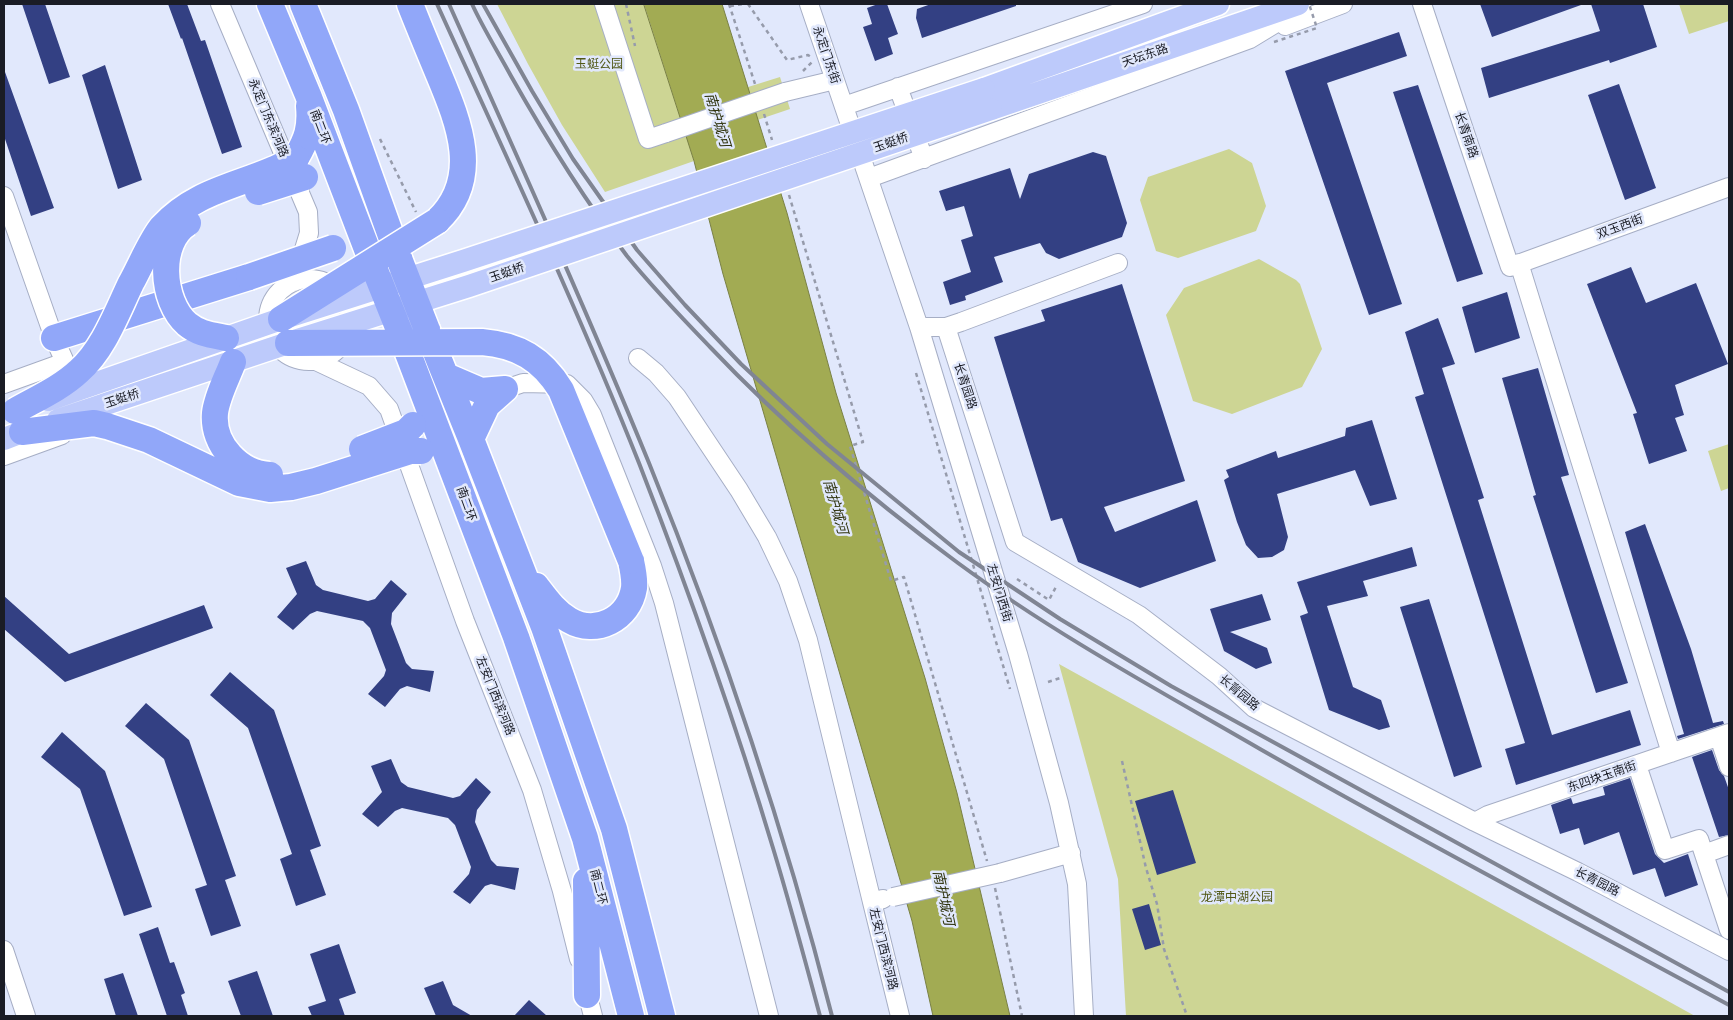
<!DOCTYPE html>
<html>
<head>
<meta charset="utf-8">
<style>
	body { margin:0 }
	#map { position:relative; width:1733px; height:1020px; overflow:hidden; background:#e1e8fc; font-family:"Noto Sans",sans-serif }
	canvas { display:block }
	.frame { position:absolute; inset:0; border:5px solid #1a1c25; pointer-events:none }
</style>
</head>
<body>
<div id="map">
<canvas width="1733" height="1020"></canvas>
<div class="frame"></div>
</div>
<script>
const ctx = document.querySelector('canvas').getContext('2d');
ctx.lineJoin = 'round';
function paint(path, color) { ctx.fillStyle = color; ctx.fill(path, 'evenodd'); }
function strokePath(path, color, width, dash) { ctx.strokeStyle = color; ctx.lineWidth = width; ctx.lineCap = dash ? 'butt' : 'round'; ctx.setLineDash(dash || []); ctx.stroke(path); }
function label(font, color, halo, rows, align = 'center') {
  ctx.font = font + ' "Noto Sans","Noto Sans SC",sans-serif'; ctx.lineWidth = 5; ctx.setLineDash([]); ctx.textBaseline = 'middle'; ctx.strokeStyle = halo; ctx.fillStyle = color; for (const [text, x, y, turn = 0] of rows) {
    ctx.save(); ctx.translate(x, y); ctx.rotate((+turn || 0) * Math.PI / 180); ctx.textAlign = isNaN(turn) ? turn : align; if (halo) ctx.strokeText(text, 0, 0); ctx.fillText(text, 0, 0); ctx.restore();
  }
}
const green = new Path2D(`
	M 497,4 L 644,4 L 678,109 L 780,77 L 790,109 L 689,143 L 694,161 L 605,192 L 562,125 L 528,64 Z
	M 1679,4 L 1729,4 L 1729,21 L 1689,34 Z
	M 1229,149 L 1252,163 L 1266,206 L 1256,231 L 1178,258 L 1156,251 L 1140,200 L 1148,177 Z
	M 1259,259 L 1296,280 L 1300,284 L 1322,349 L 1302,387 L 1232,414 L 1193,401 L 1166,315 L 1184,288 Z
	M 1729,444 L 1729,488 L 1721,491 L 1708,451 Z
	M 1059,664 L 1695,1016 L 1126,1016 L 1118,879 Z`);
const water = new Path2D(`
	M 644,4 L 722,4 L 787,213 L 836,393 L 925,678 L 957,793 L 1010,1016 L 933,1016 L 912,921 L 723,274 L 694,161 Z`);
const building = new Path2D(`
	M 22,4 L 45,4 L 70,77 L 49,84 Z
	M 168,4 L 187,4 L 201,41 L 205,40 L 242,147 L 222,154 L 182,38 L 181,39 Z
	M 878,4 L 887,4 L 898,34 L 888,38 L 893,54 L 875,61 L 863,27 L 872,24 L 867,8 Z
	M 931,4 L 1016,4 L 1016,6 L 922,38 L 916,18 L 917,9 Z
	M 1480,4 L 1581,4 L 1581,5 L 1492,37 Z
	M 1591,4 L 1643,4 L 1657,47 L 1610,63 L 1609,60 L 1489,98 L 1481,68 L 1600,31 Z
	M 1399,32 L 1407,56 L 1327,83 L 1402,304 L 1369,315 L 1285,71 Z
	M 105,65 L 142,180 L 118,189 L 82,75 Z
	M 4,72 L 5,72 L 54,208 L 31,216 L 4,136 Z
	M 1619,84 L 1656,188 L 1625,200 L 1588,95 Z
	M 1418,85 L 1483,274 L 1457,282 L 1393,92 Z
	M 1093,152 L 1106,156 L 1127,223 L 1122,237 L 1059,259 L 1046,253 L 1040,243 L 994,257 L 1003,282 L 965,296 L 966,300 L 950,305 L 943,282 L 971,272 L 961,240 L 973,236 L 964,206 L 946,211 L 939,191 L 1010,168 L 1020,199 L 1029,174 Z
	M 1631,267 L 1646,303 L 1696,283 L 1728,364 L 1675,385 L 1684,415 L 1675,418 L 1687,451 L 1649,464 L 1633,414 L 1637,413 L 1587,284 Z
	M 1122,284 L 1185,481 L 1104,507 L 1115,532 L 1197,500 L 1216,561 L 1140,588 L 1078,562 L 1062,518 L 1051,521 L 994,337 L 1045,321 L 1041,310 Z
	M 1507,292 L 1520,338 L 1475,353 L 1462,307 Z
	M 1438,318 L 1455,364 L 1442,368 L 1484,498 L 1478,500 L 1552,735 L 1630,710 L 1641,745 L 1516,785 L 1505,749 L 1525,743 L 1415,397 L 1424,394 L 1405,332 Z
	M 1538,368 L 1569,475 L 1561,477 L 1628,683 L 1596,693 L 1533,496 L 1536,495 L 1502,378 Z
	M 1372,420 L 1397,499 L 1370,506 L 1355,470 L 1277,494 L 1288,537 L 1284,550 L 1272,557 L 1258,558 L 1246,545 L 1237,522 L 1224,480 L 1229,477 L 1226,470 L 1276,451 L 1278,458 L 1345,436 L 1346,428 Z
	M 1645,524 L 1691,649 L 1713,723 L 1723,721 L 1724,724 L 1678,739 L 1677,736 L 1684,734 L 1625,532 Z
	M 1412,547 L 1417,566 L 1363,581 L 1368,596 L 1327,606 L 1353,687 L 1381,700 L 1390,727 L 1379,730 L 1329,710 L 1300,616 L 1308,613 L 1297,582 Z
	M 306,561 L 316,585 L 323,590 L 368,601 L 375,599 L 391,580 L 407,594 L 392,613 L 391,624 L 406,663 L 412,669 L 434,671 L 430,692 L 407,686 L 400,689 L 385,707 L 368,694 L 384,676 L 386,670 L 370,628 L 363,621 L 317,611 L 310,614 L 293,630 L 277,617 L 297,594 L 286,568 Z
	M 1262,594 L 1271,620 L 1230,632 L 1267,648 L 1272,663 L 1256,669 L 1224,651 L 1210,609 Z
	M 4,596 L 69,654 L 204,605 L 213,628 L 65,682 L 4,629 Z
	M 1429,599 L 1482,767 L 1454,777 L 1400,607 Z
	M 230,672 L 274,710 L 321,846 L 310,850 L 326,895 L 296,906 L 280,859 L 292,854 L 248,728 L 210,695 Z
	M 146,703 L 189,740 L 236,876 L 225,880 L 241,926 L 211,936 L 195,889 L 207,885 L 164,759 L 125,726 Z
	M 62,732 L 105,771 L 152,907 L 124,916 L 80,789 L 41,757 Z
	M 1712,750 L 1719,770 L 1724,776 L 1729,790 L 1729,835 L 1719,837 L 1692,757 Z
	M 391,759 L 401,782 L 408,787 L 453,798 L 460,796 L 476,778 L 491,792 L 477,810 L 475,822 L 491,860 L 497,866 L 519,868 L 515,890 L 491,884 L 485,886 L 470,904 L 453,892 L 469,874 L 471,867 L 455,825 L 448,818 L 402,808 L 395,811 L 378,827 L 362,814 L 382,792 L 371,766 Z
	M 1630,778 L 1655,854 L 1664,863 L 1688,854 L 1698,885 L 1665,897 L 1655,868 L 1633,875 L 1619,832 L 1584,845 L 1579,828 L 1560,834 L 1551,805 L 1571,798 L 1573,804 L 1605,795 L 1603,787 Z
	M 1173,790 L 1196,863 L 1157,875 L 1135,801 Z
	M 1149,904 L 1161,945 L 1145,950 L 1132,909 Z
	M 158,927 L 170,963 L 174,962 L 185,993 L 181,995 L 188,1016 L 167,1016 L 139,934 Z
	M 339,944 L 356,993 L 339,999 L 345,1016 L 312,1016 L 308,1007 L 326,1001 L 310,954 Z
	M 257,971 L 273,1016 L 241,1016 L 228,981 Z
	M 123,973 L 138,1016 L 116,1016 L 104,979 Z
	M 443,981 L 453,1005 L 472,1016 L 436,1016 L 424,988 Z
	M 529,1000 L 547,1016 L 514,1016 Z`);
const path = new Path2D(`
	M 626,4 L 635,46
	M 729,4 L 756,87
	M 748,4 L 787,60 L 808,55 L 811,57
	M 730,6 L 743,4
	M 803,71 L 813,61
	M 764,114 L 772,140
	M 380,139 L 416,212
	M 789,195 L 863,442 L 850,446 L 891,581 L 904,577 L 987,861
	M 916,373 L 1010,689
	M 1017,579 L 1049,600 L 1057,585
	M 1048,682 L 1060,678
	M 1122,761 L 1146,868 L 1157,904 L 1164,949 L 1187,1016
	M 995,888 L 1022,1016`);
const minor = new Path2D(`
	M 220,4 L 308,212 L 309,233 L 294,282
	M 604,4 L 648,139 L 666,133
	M 809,4 L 919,327 L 1018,654 L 1059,803 L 1077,884 L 1084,1016
	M 1422,4 L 1510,267 L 1729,187
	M 1285,26 L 1343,4
	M 898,87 L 924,159
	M 785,92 L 835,80
	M 844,106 L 1143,4
	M 869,178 L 1250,39 L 1296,11
	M 4,196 L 54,338 L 65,362
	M 1519,263 L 1671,753
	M268 320a41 41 0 1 1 82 0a41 41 0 1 1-82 0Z
	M 350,322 L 362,307 L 506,258
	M 919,327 L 946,327 L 961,322 L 1118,263
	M 946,327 L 1015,542 L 1139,615 L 1219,676 L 1254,708 L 1475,822 L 1578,872 L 1729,951
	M 638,358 L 656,373 L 677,397 L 739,490 L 767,537 L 788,581 L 808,640 L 872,902
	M 316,361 L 369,386 L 389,409 L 465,621 L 532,790 L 562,891 L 579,959
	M 169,369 L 261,340 L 278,347
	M 4,384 L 65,362 L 75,388
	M 505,389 L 523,383 L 567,384 L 583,400 L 592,415 L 652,566 L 664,603 L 769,1016
	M 4,456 L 62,435
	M 1719,737 L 1729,767
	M 1637,765 L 1665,850 L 1699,839 L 1729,930
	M 1475,822 L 1488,815 L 1729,733
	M 1704,854 L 1729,845
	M 1000,873 L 1071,853
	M 883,899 L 872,902 L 900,1016
	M 4,950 L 26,1016
	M 585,985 L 593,1016`);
const major = new Path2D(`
	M 984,89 L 1218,4
	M 991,109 L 1298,4
	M 4,439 L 22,432`);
const highway = new Path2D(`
	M 270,4 L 308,95 L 375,270
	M 303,4 L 346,110 L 400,261
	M 410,4 C 419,27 429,51 439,75 C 459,123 482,179 437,221
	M 296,158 C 307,139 311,128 309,106
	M 427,330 L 471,439 L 544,627 L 614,829 L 662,1016
	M 54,338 L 249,277
	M 403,340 L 516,637 L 585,838 L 631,1016
	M 446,376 L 481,391 L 505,389
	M 471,439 L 487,405 L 505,389
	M 536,586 C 546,599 555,612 569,620 C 596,636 629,619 634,588 C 635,579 633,570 631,561
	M 586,881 L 587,995`);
const rail = new Path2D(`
	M 437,4 C 506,156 577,307 639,463 C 688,589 734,718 773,848 C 790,904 805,960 820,1016
	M 449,4 C 517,156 586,309 649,463 C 722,643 784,828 832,1016
	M 472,4 C 483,28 498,52 511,76 C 546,138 584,199 627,256 C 653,288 682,318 710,347 C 786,427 870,498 958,563 C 1053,633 1158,690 1260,749 C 1414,837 1572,920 1729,1005
	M 483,4 L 532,91 L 573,159 L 637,250 L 685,305 L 741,364 L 827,444 L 959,552 L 1060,619 L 1171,686 L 1729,992`);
const pathBridge = new Path2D(`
	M 1274,42 L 1317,28 L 1309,4`);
const minorBridge = new Path2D(`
	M 666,133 L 785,92
	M 687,199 L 798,163
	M 893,897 L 1000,873`);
const majorBridge = new Path2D(`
	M 48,400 L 281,319 L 463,261 L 984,89
	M 58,420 L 288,343 L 469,286 L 991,109`);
const highwayBridge = new Path2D(`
	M 258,192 L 305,177
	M 188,223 C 157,242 161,301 187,324 C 199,334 211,335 226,338
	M 400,261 L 427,330
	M 375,270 L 403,340
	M 249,277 L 333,248
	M 281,319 L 437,221
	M 288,343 L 482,342 C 518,345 542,359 561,390 L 631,561
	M 233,362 C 227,378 217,396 215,413 C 212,445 240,474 270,475
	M 15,411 C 36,399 61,388 79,371 C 104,349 117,312 131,283 C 140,267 151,240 162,227 C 193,193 232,187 272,170 C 280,167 288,162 296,158
	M 22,432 L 94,423 L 107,426 L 149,440 L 239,483 L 270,489 L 291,487 L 316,481 L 410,451 L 421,451
	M 362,449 L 406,432 L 413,425`);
const streetNames = [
	["永定门东街",826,55,71],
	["天坛东路",1145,56,-19],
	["永定门东滨河路",268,118,67],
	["南二环",320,127,69],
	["长青南路",1466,135,71],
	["玉蜓桥",891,143,-19],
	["双玉西街",1620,227,-20],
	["玉蜓桥",507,273,-19],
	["长青园路",965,386,72],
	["玉蜓桥",122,399,-18],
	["南二环",466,504,70],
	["左安门西街",999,593,73],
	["长青园路",1239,693,40],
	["左安门西滨河路",495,696,68],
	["东四块玉南街",1602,777,-19],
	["长青园路",1597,882,27],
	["南二环",598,887,76],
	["左安门西滨河路",883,949,76]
];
const parkNames = [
	["玉蜓公园",599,65],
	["龙潭中湖公园",1237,898]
];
const waterNames = [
	["南护城河",717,120,73],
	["南护城河",835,507,74],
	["南护城河",943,898,78]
];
paint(green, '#cdd594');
paint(water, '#a2ab53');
strokePath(water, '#798045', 1);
paint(building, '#334083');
strokePath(minor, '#a6aec5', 20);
strokePath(major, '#fff', 25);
strokePath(highway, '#fff', 29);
strokePath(path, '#969bab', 2.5, [4, 4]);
strokePath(minor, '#fff', 18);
strokePath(major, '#bdcafb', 22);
strokePath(highway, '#91a7f9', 26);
strokePath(rail, '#808593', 4);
strokePath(minorBridge, '#a6aec5', 20, []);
strokePath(majorBridge, '#fff', 25, []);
strokePath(highwayBridge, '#fff', 29, []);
strokePath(pathBridge, '#969bab', 2.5, [4, 4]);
strokePath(minorBridge, '#fff', 18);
strokePath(majorBridge, '#bdcafb', 22);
strokePath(highwayBridge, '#91a7f9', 26);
label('12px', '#1a1c25', '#e1e8fc', streetNames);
label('12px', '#525817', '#e1e8fc', parkNames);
label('italic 14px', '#2f330d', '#e1e8fc', waterNames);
</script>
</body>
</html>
